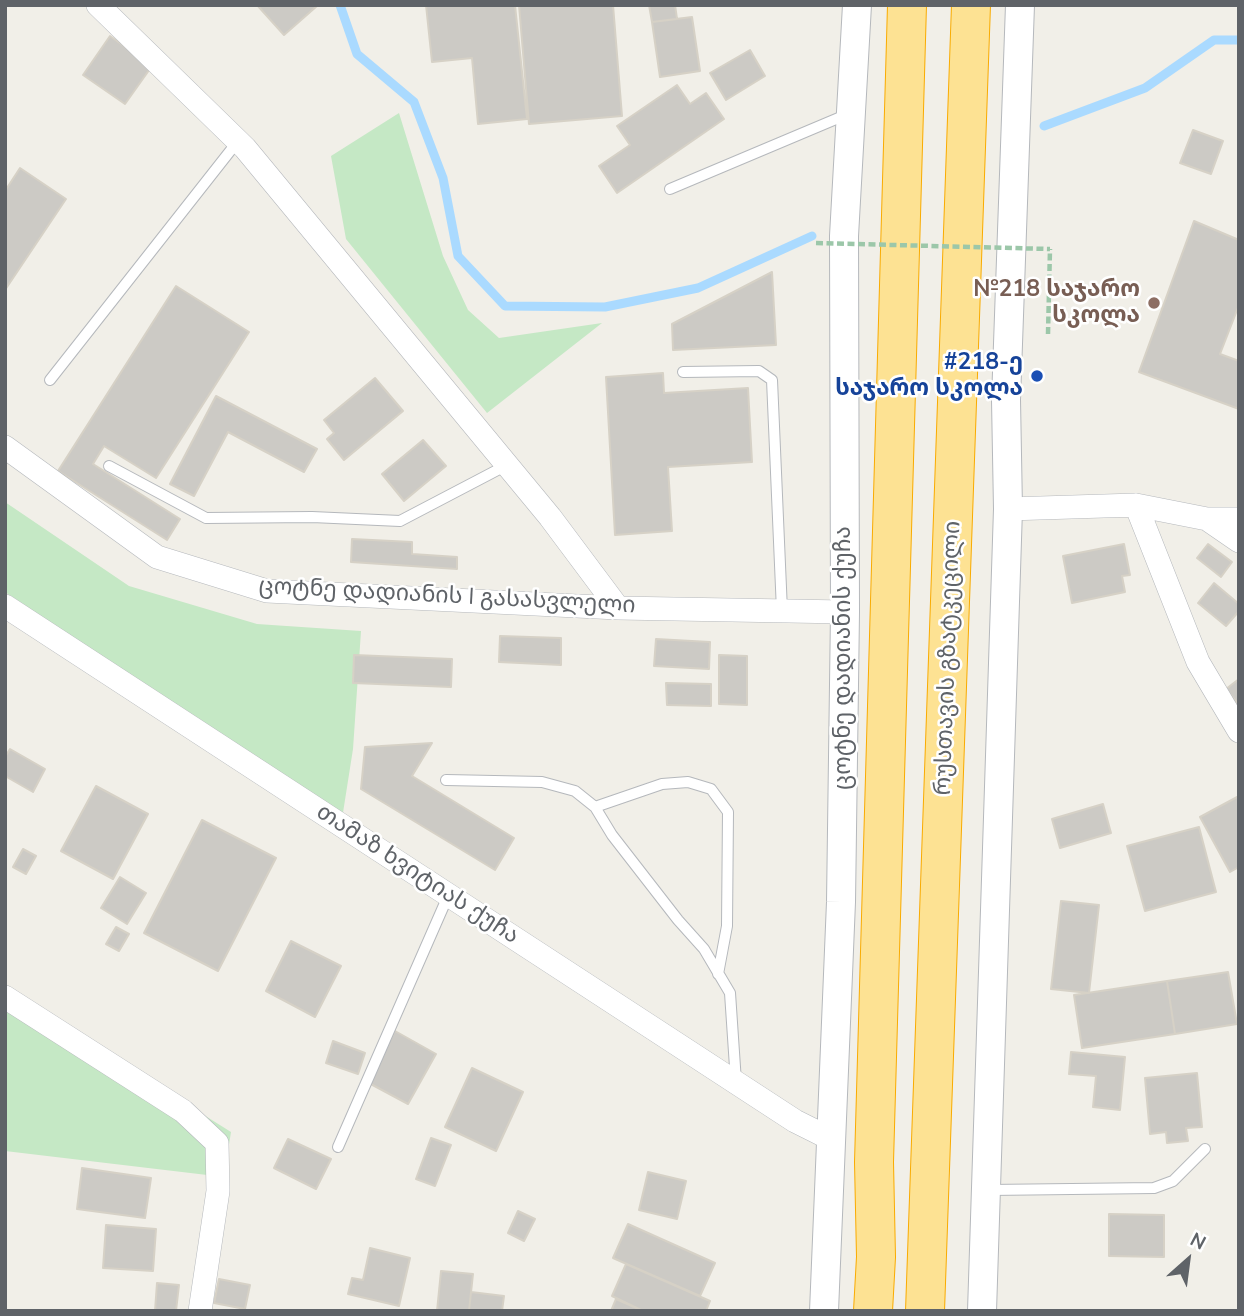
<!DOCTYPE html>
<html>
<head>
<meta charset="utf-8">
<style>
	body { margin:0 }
	#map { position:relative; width:1244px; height:1316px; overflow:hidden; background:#f1efe8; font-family:"Nunito Sans",sans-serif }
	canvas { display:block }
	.frame { position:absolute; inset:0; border:7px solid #5f6368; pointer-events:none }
	.north { position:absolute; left:1153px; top:1225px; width:70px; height:70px; -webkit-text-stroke:5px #fff; paint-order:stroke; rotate:28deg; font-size:19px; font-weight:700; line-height:28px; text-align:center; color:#5f6368 }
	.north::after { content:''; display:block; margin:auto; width:24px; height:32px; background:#5f6368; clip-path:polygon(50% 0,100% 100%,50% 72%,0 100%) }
</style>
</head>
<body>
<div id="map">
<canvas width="1244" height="1316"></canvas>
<div class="frame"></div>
<div class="north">N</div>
</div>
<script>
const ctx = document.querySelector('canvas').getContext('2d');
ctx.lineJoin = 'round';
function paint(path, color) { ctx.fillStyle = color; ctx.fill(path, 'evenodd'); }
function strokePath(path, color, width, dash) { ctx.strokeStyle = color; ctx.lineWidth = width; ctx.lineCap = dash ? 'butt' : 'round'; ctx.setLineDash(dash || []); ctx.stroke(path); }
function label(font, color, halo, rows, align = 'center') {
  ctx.font = font + ' "Nunito Sans","Noto Sans Georgian",sans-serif'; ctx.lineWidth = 5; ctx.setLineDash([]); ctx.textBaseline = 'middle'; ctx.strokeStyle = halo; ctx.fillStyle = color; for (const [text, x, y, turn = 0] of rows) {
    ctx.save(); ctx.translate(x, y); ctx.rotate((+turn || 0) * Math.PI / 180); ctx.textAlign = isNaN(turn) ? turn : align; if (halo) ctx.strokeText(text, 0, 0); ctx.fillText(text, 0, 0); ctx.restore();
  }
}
const green = new Path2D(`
	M 399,113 L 443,256 L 468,310 L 499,338 L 602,323 L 487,413 L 346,239 L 331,156 Z
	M 5,502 L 129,586 L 257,624 L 361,631 L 353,749 L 342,819 L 5,592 Z
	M 5,990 L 231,1132 L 224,1177 L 5,1151 Z`);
const stream = new Path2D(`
	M 340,5 L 357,54 L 414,102 L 443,178 L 458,256 L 505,306 L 605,307 L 698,288 L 812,236
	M 1044,126 L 1145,88 L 1214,40 L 1239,40`);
const building = new Path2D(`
	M 257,5 L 317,5 L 317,6 L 284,35 Z
	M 426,5 L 515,5 L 527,119 L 478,124 L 472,58 L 432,62 Z
	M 519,5 L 613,5 L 622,116 L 529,124 Z
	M 649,5 L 675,5 L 677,19 L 652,22 Z
	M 692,17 L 700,71 L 660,77 L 652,22 Z
	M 110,36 L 152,66 L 125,104 L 83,75 Z
	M 750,50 L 765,76 L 726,100 L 710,73 Z
	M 677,85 L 690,104 L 706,93 L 724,119 L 617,193 L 599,166 L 630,145 L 617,126 Z
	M 1193,130 L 1223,141 L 1211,174 L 1180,163 Z
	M 20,168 L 66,199 L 5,290 L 5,191 Z
	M 1194,221 L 1239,240 L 1239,305 L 1220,354 L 1239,361 L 1239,409 L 1139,372 Z
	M 772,272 L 776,345 L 673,350 L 672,324 Z
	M 176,286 L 249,332 L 156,478 L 104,446 L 93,464 L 180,519 L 167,540 L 58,471 Z
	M 663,373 L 664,393 L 748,388 L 752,462 L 668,467 L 672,531 L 615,535 L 606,377 Z
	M 375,378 L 403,411 L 344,460 L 327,439 L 334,433 L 324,420 Z
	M 216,396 L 317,449 L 304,472 L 228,432 L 194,496 L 170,484 Z
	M 423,440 L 446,466 L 404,501 L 382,474 Z
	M 352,539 L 412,542 L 412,554 L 457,557 L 457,569 L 351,562 Z
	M 1124,544 L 1130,575 L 1122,576 L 1125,592 L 1072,603 L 1063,556 Z
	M 1208,544 L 1232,562 L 1221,577 L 1197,558 Z
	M 1214,583 L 1239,604 L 1239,611 L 1226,626 L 1198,603 Z
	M 500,636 L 561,638 L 561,665 L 499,662 Z
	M 656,639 L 710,642 L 709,669 L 654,666 Z
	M 354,655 L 452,659 L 451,687 L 353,683 Z
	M 719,655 L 747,656 L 747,705 L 719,704 Z
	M 1239,679 L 1239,705 L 1226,689 Z
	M 666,683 L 711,684 L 711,706 L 667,705 Z
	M 432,743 L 412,776 L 514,838 L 495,870 L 361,789 L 365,747 Z
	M 10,749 L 45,769 L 33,792 L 5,776 L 5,757 Z
	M 96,786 L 148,814 L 113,879 L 61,851 Z
	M 1239,796 L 1239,867 L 1230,872 L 1200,817 Z
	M 1103,804 L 1111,833 L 1060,848 L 1052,819 Z
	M 202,820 L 276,858 L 218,971 L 144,933 Z
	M 1199,827 L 1216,892 L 1145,911 L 1127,846 Z
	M 23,849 L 36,856 L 26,874 L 13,867 Z
	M 120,877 L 146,893 L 127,924 L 101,908 Z
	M 1061,901 L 1099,905 L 1089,993 L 1051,989 Z
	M 116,927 L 129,934 L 119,951 L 106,944 Z
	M 291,941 L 341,966 L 315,1017 L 266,991 Z
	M 1228,972 L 1237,1024 L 1175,1034 L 1167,981 Z
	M 1167,981 L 1175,1034 L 1082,1048 L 1074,995 Z
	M 395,1031 L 436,1054 L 408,1104 L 367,1082 Z
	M 333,1041 L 365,1053 L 358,1074 L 326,1063 Z
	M 1071,1052 L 1125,1057 L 1120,1110 L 1093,1107 L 1096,1076 L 1069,1074 Z
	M 472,1068 L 523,1092 L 496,1151 L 445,1127 Z
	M 1197,1073 L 1202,1127 L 1186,1128 L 1188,1141 L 1167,1143 L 1166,1132 L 1150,1134 L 1145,1078 Z
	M 431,1138 L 451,1145 L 435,1186 L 416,1179 Z
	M 288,1139 L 331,1159 L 316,1189 L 274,1168 Z
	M 82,1168 L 151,1178 L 145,1218 L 77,1209 Z
	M 648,1172 L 686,1181 L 677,1219 L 639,1210 Z
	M 518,1211 L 535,1219 L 524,1241 L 508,1233 Z
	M 1109,1214 L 1164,1215 L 1164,1257 L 1109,1256 Z
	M 628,1224 L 715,1263 L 700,1296 L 613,1258 Z
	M 106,1225 L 156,1229 L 153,1271 L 103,1268 Z
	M 370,1248 L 410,1258 L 399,1306 L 348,1294 L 352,1278 L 363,1280 Z
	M 626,1264 L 710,1301 L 706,1311 L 643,1311 L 612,1296 Z
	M 441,1271 L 473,1274 L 469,1311 L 437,1311 Z
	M 219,1279 L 250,1285 L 245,1309 L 214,1303 Z
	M 157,1283 L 179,1285 L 176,1311 L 155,1311 Z
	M 471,1292 L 504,1296 L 502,1311 L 469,1311 Z
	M 616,1299 L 643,1311 L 611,1311 Z`);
const path = new Path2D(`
	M 1048,334 L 1050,249`);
const service = new Path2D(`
	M 670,189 L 848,114
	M 683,372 L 759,371 L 772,380 L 782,611
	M 50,380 L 238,141
	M 109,466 L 206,518 L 312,517 L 400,521 L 507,465
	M 446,780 L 542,782 L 575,791 L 595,807 L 612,835 L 678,920 L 704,949 L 730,993 L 736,1082
	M 595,807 L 662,784 L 688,782 L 711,789 L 728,812 L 727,926 L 718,974
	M 338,1147 L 448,896
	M 989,1190 L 1154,1188 L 1173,1181 L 1205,1149`);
const minor = new Path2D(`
	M 98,5 L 245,148 L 550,517 L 618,608
	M 5,447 L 157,557 L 267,591 L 618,608 L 845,612
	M 1136,505 L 1198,662 L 1239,731
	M 1008,509 L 1136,505 L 1207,519 L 1239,519
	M 1207,519 L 1239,541
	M 5,606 L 795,1121 L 831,1139
	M 5,997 L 183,1111 L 217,1143 L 218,1191 L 200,1311`);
const tertiary = new Path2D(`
	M 824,1311 L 841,902 L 845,612 L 844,236 L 857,5
	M 982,1311 L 1008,509 L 1006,400 L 1020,5`);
const motorway = new Path2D(`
	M 873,1311 L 876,1257 L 874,1162 L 907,5
	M 925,1311 L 971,5`);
const pathBridge = new Path2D(`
	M 816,243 L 1050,249`);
const markers = [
	[1154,303,7,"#8d6e63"],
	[1037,376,7,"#1a4fb4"]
];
const educationNames = [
	["№218 საჯარო",1140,290],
	["სკოლა",1140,316]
];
const transitNames = [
	["#218-ე",1023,363],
	["საჯარო სკოლა",1023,389]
];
const streetNames = [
	["ცოტნე დადიანის I გასასვლელი",447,597,3],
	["ცოტნე დადიანის ქუჩა",844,658,-90],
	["რუსთავის გზატკეცილი",949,658,-88],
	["თამაზ ხვიტიას ქუჩა",417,875,33]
];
paint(green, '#c5e8c5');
strokePath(stream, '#aadaff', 9);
paint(building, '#cccac5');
strokePath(building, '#d6d1c6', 2);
strokePath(service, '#b5b8bc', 12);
strokePath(minor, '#b5b8bc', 24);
strokePath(tertiary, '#b5b8bc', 30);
strokePath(motorway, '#f9ab00', 40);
strokePath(path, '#9cc7a9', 4.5, [7, 3.5]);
strokePath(service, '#fff', 10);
strokePath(minor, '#fff', 23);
strokePath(tertiary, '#fff', 28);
strokePath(motorway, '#fde293', 38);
strokePath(pathBridge, '#9cc7a9', 4.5, [7, 3.5]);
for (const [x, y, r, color] of markers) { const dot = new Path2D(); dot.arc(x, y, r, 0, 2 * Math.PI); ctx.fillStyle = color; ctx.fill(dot); strokePath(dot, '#fff', 2.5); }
label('bold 23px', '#785e54', '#fff', educationNames, 'right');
label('bold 23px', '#164399', '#fff', transitNames, 'right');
label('23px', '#5f6368', '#fff', streetNames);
</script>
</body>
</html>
